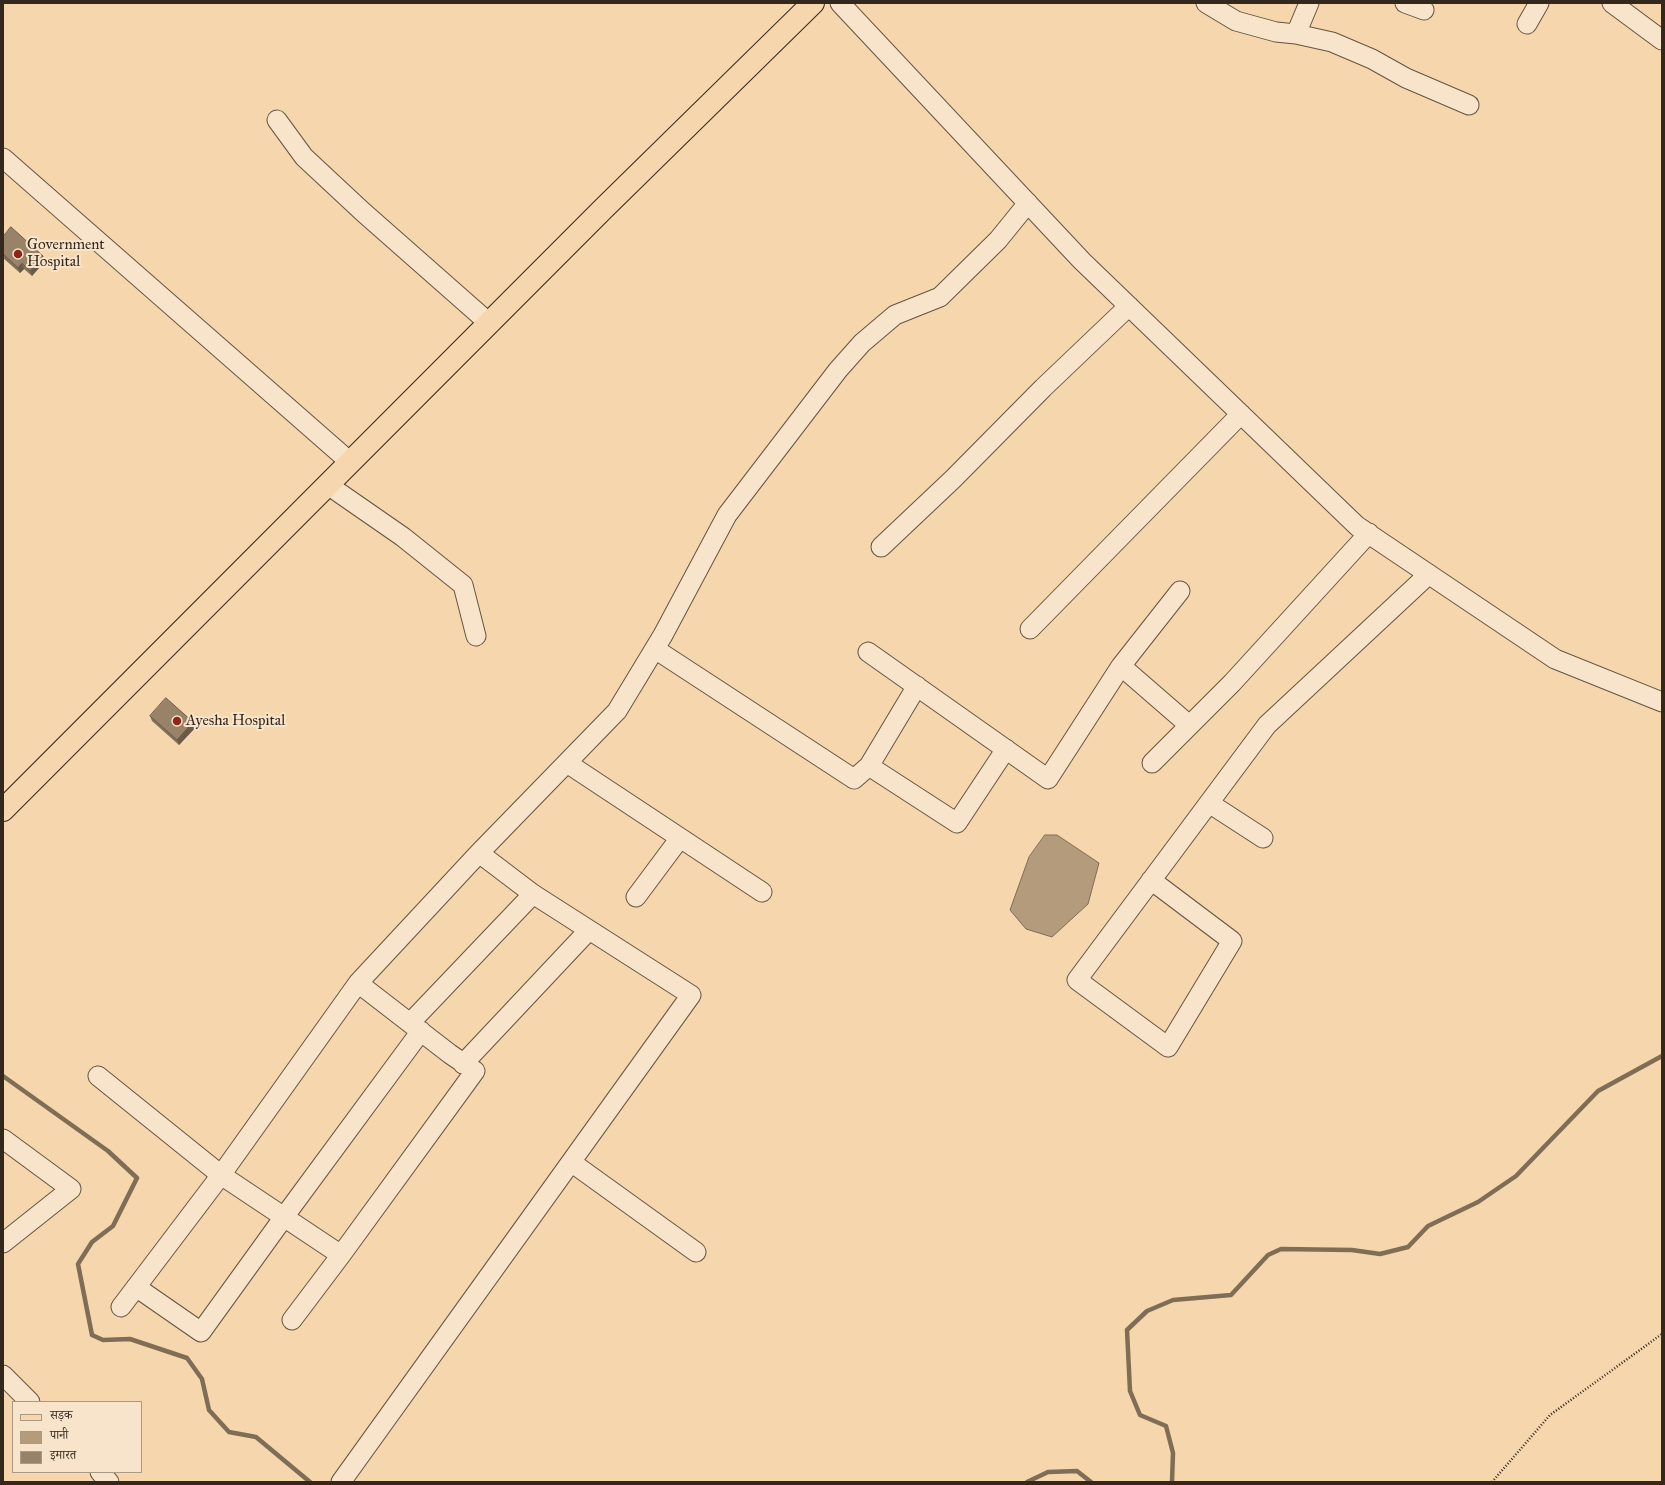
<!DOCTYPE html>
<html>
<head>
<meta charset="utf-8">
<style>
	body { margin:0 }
	#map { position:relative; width:1665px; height:1485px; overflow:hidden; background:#f5d6ad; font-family:"IM FELL Great Primer","Noto Serif Devanagari",serif }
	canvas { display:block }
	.frame { position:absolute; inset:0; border:4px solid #34281d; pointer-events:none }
	.legend { position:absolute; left:12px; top:1401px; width:130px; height:72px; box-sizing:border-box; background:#f8e4ca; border:1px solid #aa9985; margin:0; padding:5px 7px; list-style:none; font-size:12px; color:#34281d }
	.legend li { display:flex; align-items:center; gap:8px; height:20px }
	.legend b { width:20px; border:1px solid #aa9985 }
</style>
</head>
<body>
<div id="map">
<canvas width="1665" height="1485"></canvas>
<div class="frame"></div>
<ul class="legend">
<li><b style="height:5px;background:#f5d6ad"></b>सड़क</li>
<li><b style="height:11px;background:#b39b7c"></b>पानी</li>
<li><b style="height:11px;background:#988268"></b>इमारत</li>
</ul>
</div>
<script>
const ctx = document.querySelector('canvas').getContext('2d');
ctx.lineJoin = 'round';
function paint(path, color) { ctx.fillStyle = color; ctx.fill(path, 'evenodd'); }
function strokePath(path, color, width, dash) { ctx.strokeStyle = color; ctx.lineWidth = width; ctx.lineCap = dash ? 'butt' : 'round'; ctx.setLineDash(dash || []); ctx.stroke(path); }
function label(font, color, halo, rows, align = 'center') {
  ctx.font = font + ' "IM FELL Great Primer",serif'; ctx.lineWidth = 4; ctx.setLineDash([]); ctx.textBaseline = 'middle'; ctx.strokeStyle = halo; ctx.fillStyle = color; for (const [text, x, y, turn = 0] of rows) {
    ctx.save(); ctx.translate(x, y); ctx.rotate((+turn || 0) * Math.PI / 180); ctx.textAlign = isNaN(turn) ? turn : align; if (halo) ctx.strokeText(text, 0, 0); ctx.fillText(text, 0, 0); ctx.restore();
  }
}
const water = new Path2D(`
	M 1045,835 L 1057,835 L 1099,863 L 1088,904 L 1052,937 L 1026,929 L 1010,910 L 1029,857 Z`);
const stream = new Path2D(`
	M 3,1076 L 108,1151 L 137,1178 L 113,1226 L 92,1242 L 78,1264 L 92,1335 L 103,1340 L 130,1339 L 187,1358 L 202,1379 L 209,1410 L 229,1432 L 256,1437 L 310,1482
	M 1027,1482 L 1048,1472 L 1077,1471 L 1091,1482
	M 1172,1482 L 1173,1453 L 1166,1426 L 1140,1415 L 1130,1391 L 1127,1330 L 1147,1311 L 1173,1300 L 1231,1295 L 1268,1255 L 1281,1249 L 1352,1250 L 1380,1254 L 1408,1247 L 1428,1226 L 1478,1202 L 1516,1176 L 1598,1091 L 1662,1056`);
const path = new Path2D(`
	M 1492,1482 L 1550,1415 L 1662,1334`);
const minor = new Path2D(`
	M 840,3 L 1082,261 L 1357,526 L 1555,659 L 1662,702
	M 1206,3 L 1236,21 L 1276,32 L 1296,34 L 1332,42 L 1372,59 L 1406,78 L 1469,105
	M 1405,3 L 1424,10
	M 1612,3 L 1662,40
	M 1527,24 L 1539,3
	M 1296,34 L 1309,3
	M 277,120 L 304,157 L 363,212 L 489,323
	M 3,158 L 350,462
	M 328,485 L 403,537 L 463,585 L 476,636
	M 881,547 L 953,479 L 1043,388 L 1129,306
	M 1030,629 L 1241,414
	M 655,649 L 854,779 L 869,766 L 917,686
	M 868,652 L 1048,779 L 1121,666 L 1180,591
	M 1121,666 L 1189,725
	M 567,763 L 762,892
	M 1152,763 L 1232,683 L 1369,533
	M 869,766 L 957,823 L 1006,749
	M 1209,803 L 1263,838
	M 1151,880 L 1232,941 L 1168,1047 L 1077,980 L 1267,725 L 1429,574
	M 636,897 L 680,838
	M 410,1023 L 533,894
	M 463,1064 L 589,930
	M 98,1076 L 221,1175 L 341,1255
	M 3,1139 L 71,1189 L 3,1243
	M 571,1162 L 696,1252
	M 136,1287 L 201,1332 L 284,1217 L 421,1031
	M 121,1307 L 221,1175 L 358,983 L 479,853 L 617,711 L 663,635 L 727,515 L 838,370 L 862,343 L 895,315 L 940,297 L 998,240 L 1028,203
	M 292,1320 L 341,1255 L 475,1071 L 450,1054 L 358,983
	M 3,1375 L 30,1402
	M 100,1472 L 109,1482
	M 341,1482 L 691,995 L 533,894 L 479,853`);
const major = new Path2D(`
	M 3,810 L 603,209 L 813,3`);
const wall = new Path2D(`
	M 3,237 L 43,256 L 45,261 L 32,276 L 24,269 L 20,273 L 3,258 Z
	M 150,716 L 195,728 L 179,745 L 152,721 Z`);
const shadedWall = new Path2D(`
	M 43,256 L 45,261 L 32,276 L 30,271 Z
	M 22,263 L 24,269 L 20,273 L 18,268 Z
	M 193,722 L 195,728 L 179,745 L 177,740 Z`);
const building = new Path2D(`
	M 11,227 L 43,256 L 30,271 L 22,263 L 18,268 L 3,254 L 3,237 Z
	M 166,698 L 193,722 L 177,740 L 150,716 Z`);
const markers = [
	[18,254,5,"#8f2418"],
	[177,721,5,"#8f2418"]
];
const poiNames = [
	["Government",27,245],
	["Hospital",27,262],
	["Ayesha Hospital",186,721]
];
paint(water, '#b39b7c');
strokePath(water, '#806d56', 1);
strokePath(stream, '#806d56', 4.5);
strokePath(minor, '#645441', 21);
strokePath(major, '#34281d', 24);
strokePath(path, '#34281d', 2.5, [1, 2]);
strokePath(minor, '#f8e4ca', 19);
strokePath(major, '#f5d6ad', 22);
paint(wall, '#837059');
paint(shadedWall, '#6a5b49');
paint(building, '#988268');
strokePath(building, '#6a5b49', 1);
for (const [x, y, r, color] of markers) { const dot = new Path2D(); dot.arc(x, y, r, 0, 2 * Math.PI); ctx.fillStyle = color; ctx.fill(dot); strokePath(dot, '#f8e4ca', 1.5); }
label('15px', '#34281d', '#f8e4ca', poiNames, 'left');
</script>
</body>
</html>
